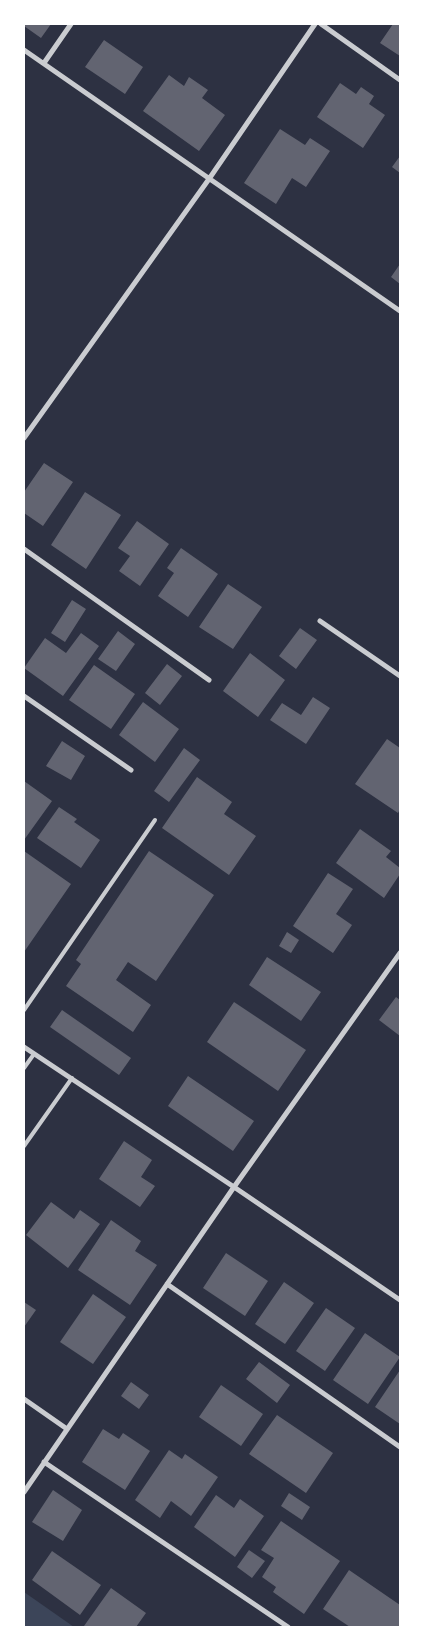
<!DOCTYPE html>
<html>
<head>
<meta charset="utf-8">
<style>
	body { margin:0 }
	#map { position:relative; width:424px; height:1651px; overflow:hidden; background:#2d3142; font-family:Signika,sans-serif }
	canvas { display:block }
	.frame { position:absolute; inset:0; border:25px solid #fff; pointer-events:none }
</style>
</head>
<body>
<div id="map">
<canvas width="424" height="1651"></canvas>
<div class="frame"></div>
</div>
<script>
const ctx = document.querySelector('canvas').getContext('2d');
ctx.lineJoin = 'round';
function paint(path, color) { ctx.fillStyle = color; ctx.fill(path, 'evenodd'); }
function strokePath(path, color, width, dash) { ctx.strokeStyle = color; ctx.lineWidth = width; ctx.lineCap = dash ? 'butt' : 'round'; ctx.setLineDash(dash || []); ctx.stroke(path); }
const green = new Path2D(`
	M 24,1592 L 74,1627 L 24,1627 Z`);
const building = new Path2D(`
	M 24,24 L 51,24 L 41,38 L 24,26 Z
	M 393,24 L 400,24 L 400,56 L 380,43 Z
	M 104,40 L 143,67 L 125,94 L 85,67 Z
	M 169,75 L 184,86 L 189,77 L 208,90 L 202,98 L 225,115 L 199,151 L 143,111 Z
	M 340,83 L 356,94 L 361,87 L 374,96 L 369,104 L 385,115 L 363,148 L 317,117 Z
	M 280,129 L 305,145 L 310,138 L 330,151 L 306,187 L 292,178 L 276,204 L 244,183 Z
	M 400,156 L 400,173 L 392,167 Z
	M 400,264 L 400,284 L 391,277 Z
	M 44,463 L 73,482 L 43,526 L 24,513 L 24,492 Z
	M 85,492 L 121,515 L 86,569 L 51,545 Z
	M 137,521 L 169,544 L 140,586 L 119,571 L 130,556 L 118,548 Z
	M 181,548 L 218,574 L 188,617 L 158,596 L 174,573 L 167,568 Z
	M 228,584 L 262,607 L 233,649 L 199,627 Z
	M 72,600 L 86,609 L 65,642 L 51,633 Z
	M 300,628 L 317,640 L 296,669 L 279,656 Z
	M 118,631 L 135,644 L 116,671 L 98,659 Z
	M 81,633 L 99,646 L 63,696 L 24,668 L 45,638 L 66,653 Z
	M 250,653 L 285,680 L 258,717 L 223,691 Z
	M 167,664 L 182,676 L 160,705 L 145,693 Z
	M 94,665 L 135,694 L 111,729 L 69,700 Z
	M 313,697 L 330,708 L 306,744 L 270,720 L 282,703 L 301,715 Z
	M 143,702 L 179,729 L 155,762 L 119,735 Z
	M 387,739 L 400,748 L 400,809 L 398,813 L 355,784 Z
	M 62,741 L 85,756 L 71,780 L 46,766 Z
	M 184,748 L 200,760 L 169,802 L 154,791 Z
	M 197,777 L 232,802 L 224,814 L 256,836 L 229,875 L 162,828 Z
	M 24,781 L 52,801 L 24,840 Z
	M 59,807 L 77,819 L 74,822 L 100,840 L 81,868 L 37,838 Z
	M 360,829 L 391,851 L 386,857 L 400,868 L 400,874 L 384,898 L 336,863 Z
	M 24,851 L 71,884 L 24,952 Z
	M 149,851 L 214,895 L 156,981 L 128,962 L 116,980 L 151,1005 L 133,1032 L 66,986 L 81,964 L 76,960 Z
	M 328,873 L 353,889 L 336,914 L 352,925 L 333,953 L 293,926 Z
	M 287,932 L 299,940 L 291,953 L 279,946 Z
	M 267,957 L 321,992 L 301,1021 L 249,985 Z
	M 396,997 L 400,1000 L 400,1036 L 379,1020 Z
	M 234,1002 L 306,1050 L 278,1091 L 207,1042 Z
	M 62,1010 L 131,1058 L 119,1075 L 50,1027 Z
	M 188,1076 L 254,1121 L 233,1151 L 168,1106 Z
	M 124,1141 L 152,1160 L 141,1177 L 155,1186 L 140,1207 L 99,1179 Z
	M 51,1202 L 74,1219 L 80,1210 L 100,1224 L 68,1268 L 26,1235 Z
	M 111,1220 L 141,1241 L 135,1251 L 157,1265 L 130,1305 L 78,1270 Z
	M 226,1253 L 268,1281 L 245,1316 L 203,1288 Z
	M 284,1282 L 314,1303 L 285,1344 L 255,1324 Z
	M 93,1294 L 126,1317 L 93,1364 L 60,1342 Z
	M 24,1302 L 36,1310 L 24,1327 Z
	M 326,1308 L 355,1328 L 325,1371 L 296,1351 Z
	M 365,1333 L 400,1357 L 368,1404 L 333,1380 Z
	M 259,1362 L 290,1385 L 277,1403 L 246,1379 Z
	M 400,1370 L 400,1424 L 375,1407 Z
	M 131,1382 L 149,1395 L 139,1409 L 121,1396 Z
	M 221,1385 L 263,1414 L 241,1446 L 199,1417 Z
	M 277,1415 L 333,1453 L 306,1493 L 249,1454 Z
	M 103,1429 L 119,1439 L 123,1433 L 150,1451 L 125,1490 L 82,1462 Z
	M 169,1450 L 182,1459 L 185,1454 L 218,1477 L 191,1516 L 171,1501 L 160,1518 L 135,1500 Z
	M 53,1490 L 82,1510 L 63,1541 L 32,1522 Z
	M 289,1493 L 310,1507 L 302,1520 L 281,1506 Z
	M 216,1495 L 234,1508 L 240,1499 L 264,1516 L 235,1557 L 194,1527 Z
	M 281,1521 L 340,1561 L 304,1614 L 273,1592 L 276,1587 L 262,1577 L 274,1558 L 261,1550 Z
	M 249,1550 L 265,1561 L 252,1578 L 237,1567 Z
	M 52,1551 L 101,1585 L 80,1615 L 32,1580 Z
	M 349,1570 L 400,1605 L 400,1627 L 350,1627 L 323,1609 Z
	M 111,1588 L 146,1613 L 136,1627 L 84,1626 Z`);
const service = new Path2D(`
	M 24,1010 L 155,820
	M 24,1068 L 34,1054
	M 24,1146 L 72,1078`);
const minor = new Path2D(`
	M 321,24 L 400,80
	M 24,50 L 400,311
	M 44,63 L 71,24
	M 24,438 L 209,179 L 315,24
	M 24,549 L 209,680
	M 320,621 L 400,676
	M 24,696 L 131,770
	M 24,1047 L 234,1187 L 400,1300
	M 167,1284 L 400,1447
	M 24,1399 L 67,1429
	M 44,1462 L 288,1627
	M 24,1492 L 234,1187 L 400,953`);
paint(green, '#3c4559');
paint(building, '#626471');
strokePath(service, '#caccd0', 4);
strokePath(minor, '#caccd0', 5);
</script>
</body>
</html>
